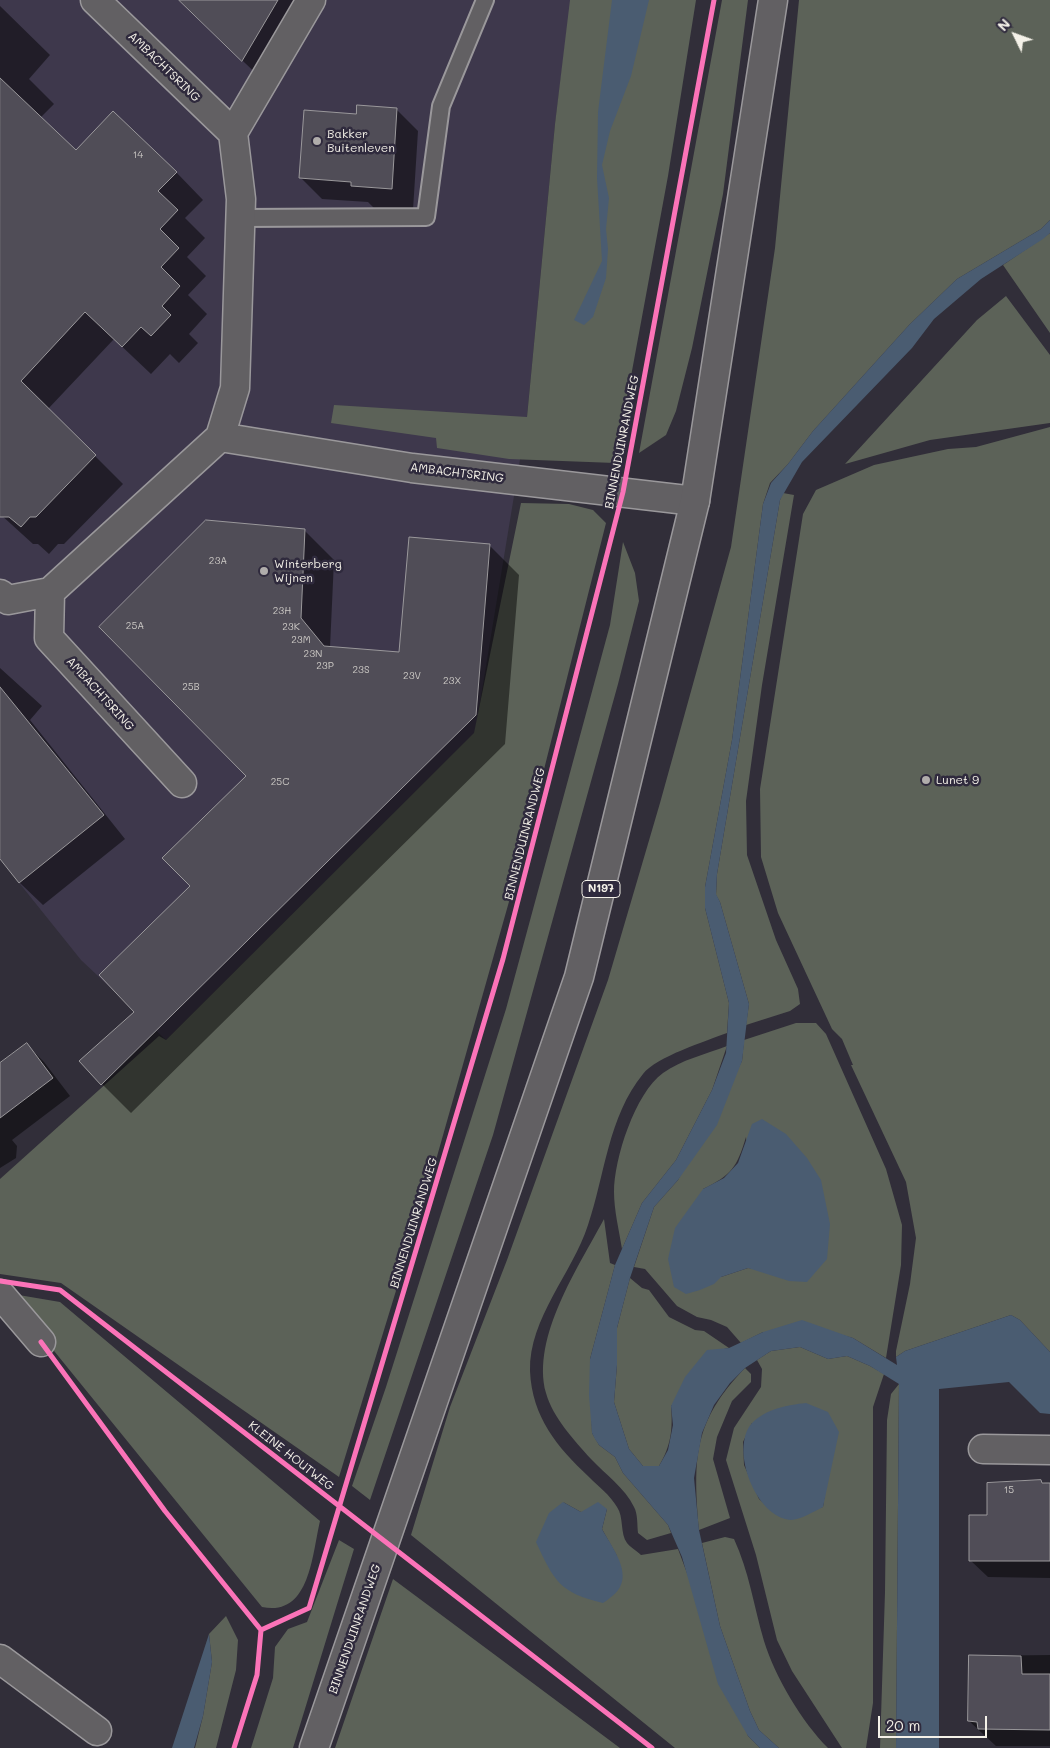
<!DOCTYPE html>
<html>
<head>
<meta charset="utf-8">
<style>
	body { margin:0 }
	#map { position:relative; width:1050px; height:1748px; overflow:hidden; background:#312e39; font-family:Mali,sans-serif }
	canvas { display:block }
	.north { position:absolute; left:990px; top:10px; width:50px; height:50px; -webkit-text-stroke:4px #2f2a3d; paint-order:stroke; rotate:312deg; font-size:14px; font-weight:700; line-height:20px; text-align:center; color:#f4f1e8 }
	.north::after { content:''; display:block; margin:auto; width:18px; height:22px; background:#f4f1e8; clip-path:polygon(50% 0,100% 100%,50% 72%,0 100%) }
	.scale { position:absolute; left:878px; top:1716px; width:109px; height:22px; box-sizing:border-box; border:2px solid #f4f1e8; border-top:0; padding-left:6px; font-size:15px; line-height:18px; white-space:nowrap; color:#f4f1e8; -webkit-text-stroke:4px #2f2a3d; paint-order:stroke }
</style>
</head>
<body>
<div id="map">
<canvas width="1050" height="1748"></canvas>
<div class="north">N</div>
<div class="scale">20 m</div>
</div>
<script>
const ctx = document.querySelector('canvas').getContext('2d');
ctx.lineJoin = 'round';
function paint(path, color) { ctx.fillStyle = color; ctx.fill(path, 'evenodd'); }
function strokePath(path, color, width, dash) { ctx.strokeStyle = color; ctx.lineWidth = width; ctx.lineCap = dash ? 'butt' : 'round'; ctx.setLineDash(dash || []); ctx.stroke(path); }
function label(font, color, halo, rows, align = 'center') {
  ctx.font = font + ' Mali,sans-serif'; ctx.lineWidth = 5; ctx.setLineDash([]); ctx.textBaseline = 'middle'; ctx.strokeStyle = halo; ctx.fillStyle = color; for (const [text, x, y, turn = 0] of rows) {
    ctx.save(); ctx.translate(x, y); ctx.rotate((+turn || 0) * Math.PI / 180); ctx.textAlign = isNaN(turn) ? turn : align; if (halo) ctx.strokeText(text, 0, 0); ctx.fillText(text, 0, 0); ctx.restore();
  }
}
const built = new Path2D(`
	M 0,0 L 571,0 L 555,124 L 527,417 L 475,733 L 166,1040 L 81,960 L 0,859 Z`);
const green = new Path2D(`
	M 570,0 L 696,0 L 668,176 L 615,463 L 509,459 L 437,448 L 436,438 L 331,423 L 334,405 L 527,417 L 555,124 Z
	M 722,0 L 748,0 L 723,194 L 692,348 L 676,411 L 666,435 L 639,453 Z
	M 799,0 L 1050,0 L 1050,220 L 1041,229 L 957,279 L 910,324 L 813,431 L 788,464 L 770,483 L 763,504 L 732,740 L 705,887 L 705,908 L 729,1003 L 727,1033 C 706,1041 656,1057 643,1074 C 608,1117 605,1175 588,1225 C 572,1274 529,1318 530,1371 C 532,1417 557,1447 589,1477 C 599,1487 610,1495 617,1507 C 624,1517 620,1534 627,1543 C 630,1547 637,1551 641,1555 L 678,1549 L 748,1736 L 760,1748 L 675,1748 L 411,1535 L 450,1407 L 507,1260 L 608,980 L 660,803 L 731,547 L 775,248 ZM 563,1502 L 581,1512 L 607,1509 L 602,1529 L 617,1556 Z
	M 1050,233 L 1050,333 L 1003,265 Z
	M 1006,296 L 1050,355 L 1050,423 L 930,440 L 845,464 L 977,320 Z
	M 1050,427 L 1050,1352 L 1020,1320 L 1011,1315 L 905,1351 L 896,1357 L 896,1351 L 910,1284 L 916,1238 L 906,1182 L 851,1065 L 853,1065 L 842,1039 L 832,1029 L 778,913 L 761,857 L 760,789 L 803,514 L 816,490 L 874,465 L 948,449 L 976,447 Z
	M 783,493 L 794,495 L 762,685 L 746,801 L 747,855 L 776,940 L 798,989 L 800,1004 L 790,1011 L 746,1025 L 749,1004 L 720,902 L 716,895 L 717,874 L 780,500 Z
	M 521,503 L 569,504 L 593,510 L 606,523 L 525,845 L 436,1160 L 339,1477 L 61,1283 L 0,1274 L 0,1179 L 159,1036 L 166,1040 L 474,733 Z
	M 623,542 L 635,573 L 639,601 L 618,684 L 493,1135 L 370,1500 L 352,1486 L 386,1387 L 506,1009 L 610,625 Z
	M 796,1023 L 816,1023 L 826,1034 L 886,1169 L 902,1225 L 901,1265 L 886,1358 L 853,1338 L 831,1332 L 763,1332 L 741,1343 L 727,1327 L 711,1320 L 697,1317 L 677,1306 L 645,1269 L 634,1267 L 654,1207 L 678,1180 L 742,1061 L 744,1040 ZM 746,1137 L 758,1269 L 748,1268 L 721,1277 L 703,1189 C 732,1175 737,1167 746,1137 Z
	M 727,1046 L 712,1090 L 676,1160 L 642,1203 L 622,1249 C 619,1230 614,1210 614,1192 C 614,1159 635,1093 663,1073 C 681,1060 706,1054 727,1046 Z
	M 604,1219 L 610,1263 L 615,1265 L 590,1359 L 592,1433 L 599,1445 L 615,1457 L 623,1473 L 668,1525 L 671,1533 L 647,1540 L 638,1533 C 637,1525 638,1514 634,1507 C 625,1488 605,1474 591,1459 C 574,1440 553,1418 546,1393 C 531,1337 579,1266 604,1219 Z
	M 630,1278 L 642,1288 L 649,1290 L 669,1317 L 695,1330 L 704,1331 L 729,1348 L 724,1349 L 671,1406 C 673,1429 671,1446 659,1466 L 643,1466 L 629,1449 L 614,1402 L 617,1365 L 617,1328 Z
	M 7,1293 L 60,1302 L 320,1521 C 312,1555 310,1617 262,1607 Z
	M 800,1347 L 828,1359 L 847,1356 L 870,1366 L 884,1374 L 873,1407 L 873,1703 L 866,1748 L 842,1748 L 792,1671 L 777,1640 L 756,1555 L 726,1460 L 734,1428 L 761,1387 L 762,1369 L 757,1360 L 771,1351 ZM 752,1423 L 826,1486 L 823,1507 L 779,1516 L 759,1499 L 744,1465 L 743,1442 Z
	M 745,1368 L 751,1374 L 751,1382 L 732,1401 L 717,1437 L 713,1459 L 730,1518 L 699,1530 C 693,1458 693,1422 745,1368 Z
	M 899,1384 L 896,1748 L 880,1748 L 885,1592 L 887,1420 L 891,1394 Z
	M 725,1537 L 734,1539 C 749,1571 754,1607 764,1641 C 775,1677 802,1722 828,1748 L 779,1748 L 759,1730 L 750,1711 L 720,1626 L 702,1543 Z
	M 339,1540 L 354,1549 L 293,1748 L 251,1748 L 273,1678 L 275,1647 L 288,1629 L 307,1622 Z
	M 393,1579 L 620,1748 L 335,1748 Z
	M 226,1616 L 238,1640 L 236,1670 L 216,1748 L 195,1748 L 203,1716 L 212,1662 L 209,1634 Z`);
const water = new Path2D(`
	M 612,0 L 649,0 L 631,76 L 610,131 L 602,165 L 609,198 L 606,229 L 608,249 L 606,278 L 593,317 L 584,325 L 574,320 L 602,261 L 597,178 L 598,112 Z
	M 1050,220 L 1050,233 L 1043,239 L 981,279 L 934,319 L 912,348 L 802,462 L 780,500 L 717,874 L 716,894 L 720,902 L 749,1004 L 742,1061 L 717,1125 L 678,1180 L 654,1207 L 630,1278 L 617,1328 L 617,1365 L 614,1402 L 629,1449 L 643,1466 L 659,1466 L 668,1450 L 673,1425 L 671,1406 L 685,1377 L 707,1350 L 729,1348 L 763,1332 L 802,1320 L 853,1338 L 897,1365 L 896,1357 L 905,1351 L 1011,1315 L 1020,1320 L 1050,1352 L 1050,1414 L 1040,1413 L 1009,1382 L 939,1389 L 939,1748 L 896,1748 L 899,1384 L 870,1366 L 847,1356 L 828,1359 L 800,1347 L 771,1351 L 745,1368 L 730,1383 L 714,1405 L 702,1433 L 694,1478 L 699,1530 L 720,1626 L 750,1711 L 759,1730 L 779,1748 L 760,1748 L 748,1736 L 718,1684 L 682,1557 L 668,1525 L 623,1473 L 615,1457 L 599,1445 L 595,1439 L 592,1433 L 589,1395 L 590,1359 L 615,1265 L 642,1203 L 676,1160 L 712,1090 L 726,1053 L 729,1003 L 705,908 L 705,887 L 732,740 L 763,504 L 771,483 L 788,464 L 813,431 L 910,324 L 957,279 L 1041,229 Z
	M 762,1119 L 786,1134 L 807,1158 L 821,1180 L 830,1224 L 827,1259 L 807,1282 L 789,1281 L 748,1268 L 721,1277 L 714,1284 L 700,1290 L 686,1294 L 674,1287 L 668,1259 L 675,1228 L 703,1189 L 724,1178 L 738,1163 L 752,1124 Z
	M 806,1403 L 828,1412 L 839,1432 L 823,1507 C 815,1511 800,1520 791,1520 C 756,1518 729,1449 752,1423 C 766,1409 787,1405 806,1403 Z
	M 563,1502 L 581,1512 L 598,1502 L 607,1509 L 602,1529 C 610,1544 630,1569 620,1587 C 617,1593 609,1599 603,1603 C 560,1593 554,1581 536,1542 L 549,1513 Z
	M 209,1634 L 212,1662 L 203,1716 L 194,1748 L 172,1748 Z`);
const shadow = new Path2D(`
	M 179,0 L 317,0 L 267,84 Z
	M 0,6 L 50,55 L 29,79 L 54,104 L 40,118 L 76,152 L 176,172 L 203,200 L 185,218 L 205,238 L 187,257 L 206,276 L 188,295 L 207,314 L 189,334 L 198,343 L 179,363 L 170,354 L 151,374 L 114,339 L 48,409 L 123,484 L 64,544 L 58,544 L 49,554 L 38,544 L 33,544 L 0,514 Z
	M 397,110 L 418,131 L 413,210 L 374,208 L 368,202 L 322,199 L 300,177 L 357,116 Z
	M 304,530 L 334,560 L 330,648 L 400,653 L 490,546 L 519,575 L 505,744 L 131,1113 L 102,1084 L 192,886 L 248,776 Z
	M 0,668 L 42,706 L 30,720 L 125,839 L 43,905 L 20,883 L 0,857 Z
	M 26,1044 L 44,1062 L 70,1096 L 12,1140 L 17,1146 L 16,1158 L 0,1168 L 0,1065 Z
	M 1041,1482 L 1050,1484 L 1050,1578 L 988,1577 L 970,1560 L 988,1516 Z
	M 1050,1655 L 1050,1746 L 996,1746 L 969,1721 L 970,1656 Z`);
const building = new Path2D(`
	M 179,0 L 278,0 L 242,61 Z
	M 0,78 L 76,150 L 113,111 L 177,172 L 158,191 L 178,210 L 160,229 L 179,248 L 161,267 L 180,286 L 162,306 L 171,315 L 151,336 L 141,327 L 122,347 L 85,312 L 21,381 L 96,455 L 36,517 L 30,517 L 21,527 L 9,517 L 0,517 Z
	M 357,105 L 397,108 L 392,189 L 351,186 L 351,182 L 299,178 L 304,110 L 356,114 Z
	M 206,520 L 305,529 L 301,618 L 324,646 L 399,652 L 409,537 L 490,544 L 476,715 L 101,1085 L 79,1061 L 134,1012 L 99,975 L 190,886 L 162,858 L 246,776 L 99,627 Z
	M 0,687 L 104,815 L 19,883 L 0,859 Z
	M 27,1043 L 53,1078 L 0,1118 L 0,1063 Z
	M 1041,1480 L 1042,1483 L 1050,1483 L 1050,1561 L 969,1561 L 969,1515 L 987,1515 L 987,1483 Z
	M 969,1655 L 1021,1656 L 1022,1674 L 1050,1674 L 1050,1730 L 978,1729 L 977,1722 L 968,1721 Z`);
const service = new Path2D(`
	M 241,218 L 426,217 L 441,106 L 485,0`);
const minor = new Path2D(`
	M 233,133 L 311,0
	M 220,437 L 412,468 L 695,501
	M 50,592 L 49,638 L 182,783
	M 0,594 L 8,600 L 50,592 L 220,437 L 235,388 L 241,199 L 233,133 L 95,0
	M 0,1294 L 41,1342
	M 983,1449 L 1050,1450
	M 0,1659 L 97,1731`);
const primary = new Path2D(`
	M 314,1748 L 579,977 L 695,501 L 773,0`);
const cycleway = new Path2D(`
	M 0,1281 L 60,1290 L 652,1748
	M 41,1342 L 165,1511 L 261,1630 L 257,1675 L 234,1748
	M 261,1630 L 309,1608 L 503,959 L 623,492 L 714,0`);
const markers = [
	[317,141,5,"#b0adab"],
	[264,571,5,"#b0adab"],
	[926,780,5,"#b0adab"]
];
const numberNames = [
	["14",138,155],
	["23A",218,561],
	["23H",282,611],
	["25A",135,626],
	["23K",291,627],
	["23M",301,640],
	["23N",313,654],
	["23P",325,666],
	["23S",361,670],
	["23V",412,676],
	["23X",452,681],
	["25B",191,687],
	["25C",280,782],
	["15",1009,1490]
];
const shields = [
	[601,889,38]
];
const shieldNames = [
	["N197",601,889]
];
const streetNames = [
	["AMBACHTSRING",164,67,44],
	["BINNENDUINRANDWEG",622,442,-79],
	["AMBACHTSRING",457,473,7],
	["AMBACHTSRING",100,694,48],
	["BINNENDUINRANDWEG",525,834,-76],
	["BINNENDUINRANDWEG",414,1223,-73],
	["KLEINE HOUTWEG",291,1456,38],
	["BINNENDUINRANDWEG",355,1629,-71]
];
const poiNames = [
	["Bakker",327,134],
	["Buitenleven",327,148],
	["Winterberg",274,564],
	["Wijnen",274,578],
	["Lunet 9",936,780]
];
paint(built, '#3e384c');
paint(green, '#5c6258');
paint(water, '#4a5c71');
paint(shadow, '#0007');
paint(building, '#504d57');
strokePath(building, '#9a989b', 1);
strokePath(service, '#9a989b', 20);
strokePath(minor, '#9a989b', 31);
strokePath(primary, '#9a989b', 31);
strokePath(service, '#626063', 16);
strokePath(minor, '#626063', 28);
strokePath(primary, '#626063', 28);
strokePath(cycleway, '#fb73b8', 5);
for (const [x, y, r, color] of markers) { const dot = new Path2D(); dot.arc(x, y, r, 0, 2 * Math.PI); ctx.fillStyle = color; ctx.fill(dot); strokePath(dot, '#2f2a3d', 2); }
label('10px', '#cbc8c4', null, numberNames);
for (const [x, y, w] of shields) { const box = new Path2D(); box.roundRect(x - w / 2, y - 8.5, w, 17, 4); ctx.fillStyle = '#2f2a3d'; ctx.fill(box); strokePath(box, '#f4f1e8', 1); }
label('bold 11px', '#f4f1e8', null, shieldNames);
label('12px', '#f4f1e8', '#2f2a3d', streetNames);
label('12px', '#f4f1e8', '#2f2a3d', poiNames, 'left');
</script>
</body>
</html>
